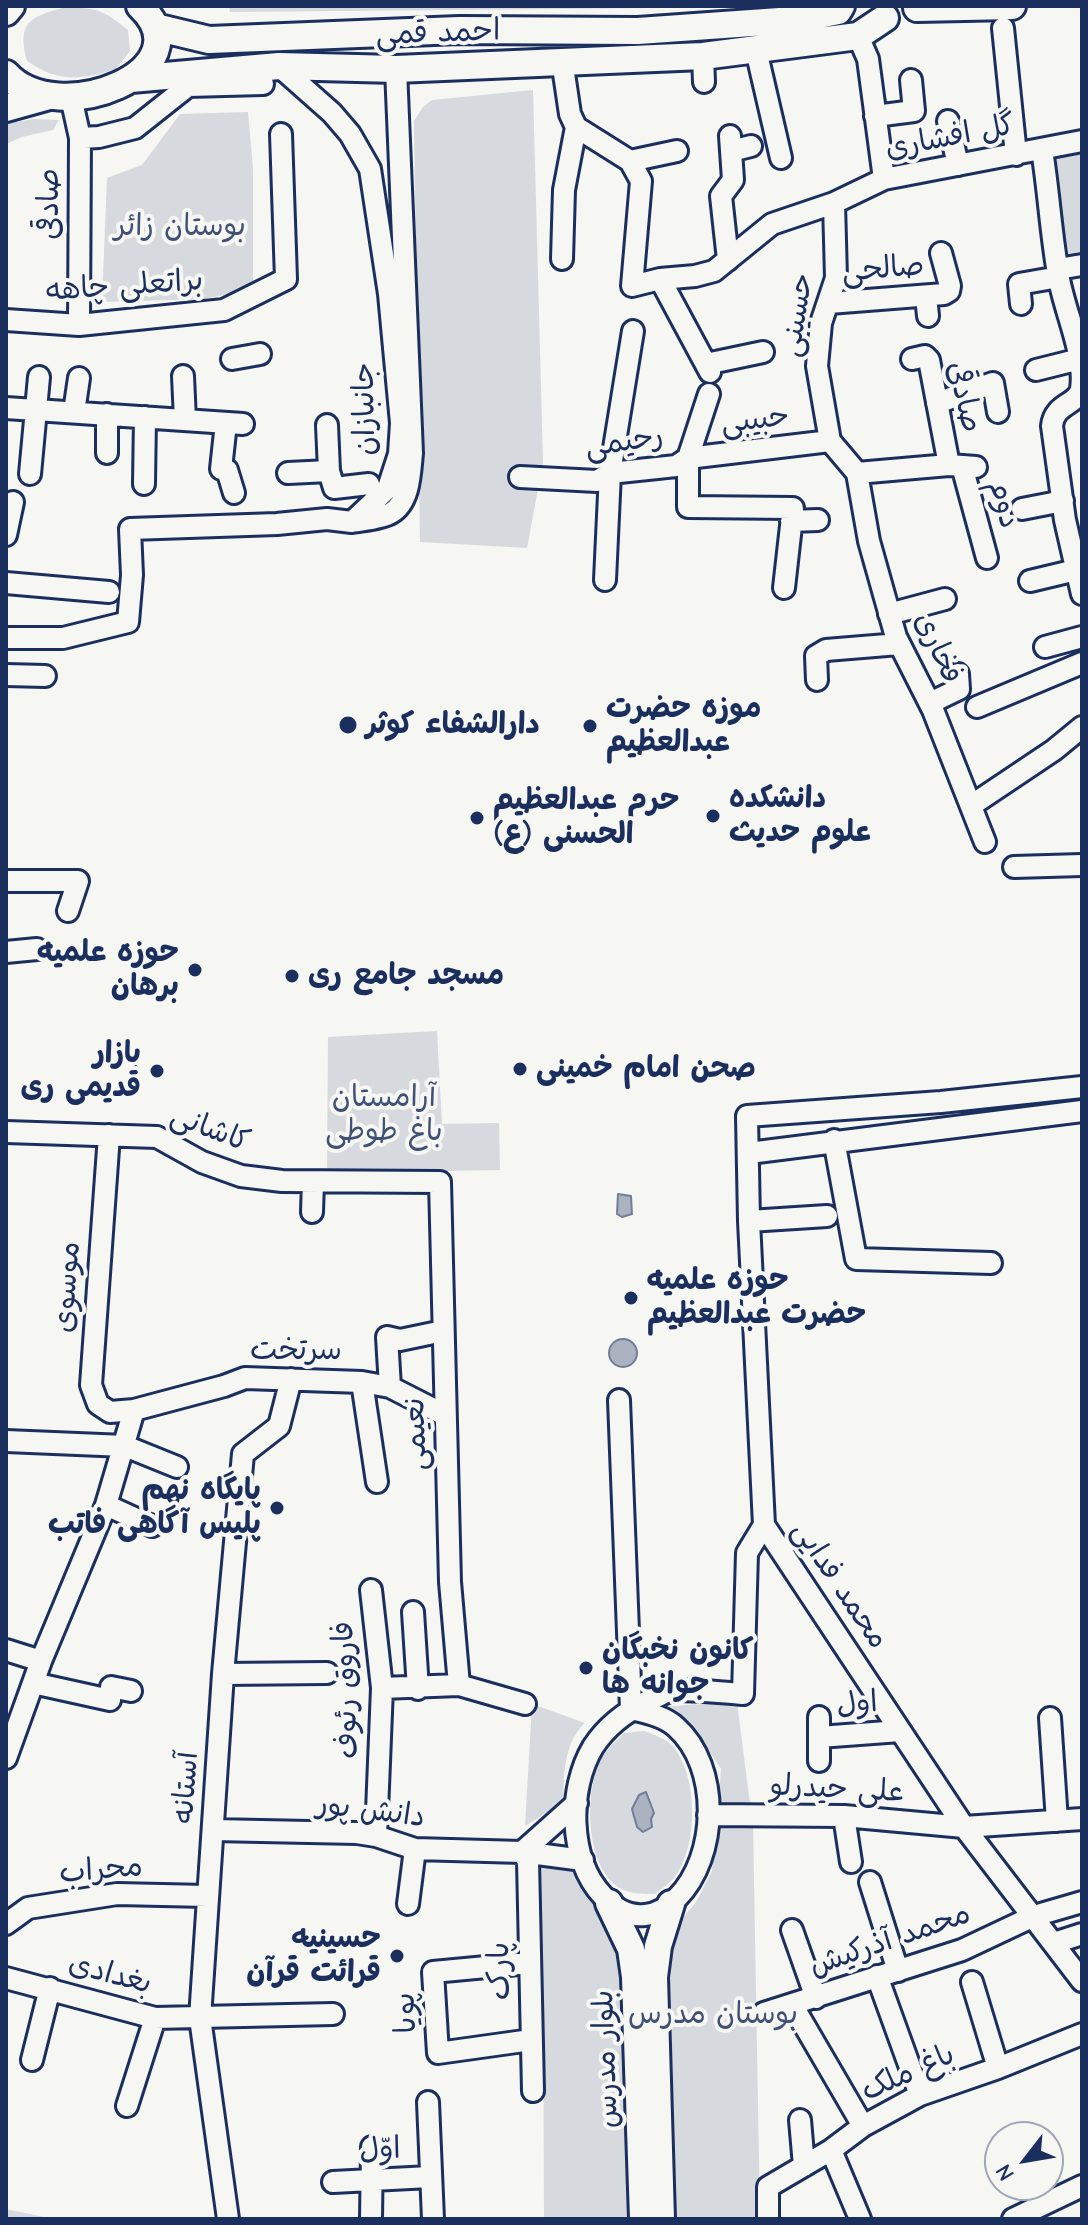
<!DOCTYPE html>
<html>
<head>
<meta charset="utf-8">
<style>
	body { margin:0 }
	#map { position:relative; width:1088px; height:2225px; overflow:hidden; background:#f6f6f2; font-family:"Comic Neue",sans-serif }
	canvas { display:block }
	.frame { position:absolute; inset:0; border:8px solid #1b2f5e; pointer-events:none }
	.north { position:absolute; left:984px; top:2121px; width:80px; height:80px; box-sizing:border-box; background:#f6f6f2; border:2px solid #9ea6b7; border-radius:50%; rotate:239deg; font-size:22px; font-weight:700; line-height:32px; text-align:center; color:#1b2f5e }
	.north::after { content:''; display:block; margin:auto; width:28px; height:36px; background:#1b2f5e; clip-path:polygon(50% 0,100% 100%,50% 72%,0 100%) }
</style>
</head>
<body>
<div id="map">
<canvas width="1088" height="2225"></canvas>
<div class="frame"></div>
<div class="north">N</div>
</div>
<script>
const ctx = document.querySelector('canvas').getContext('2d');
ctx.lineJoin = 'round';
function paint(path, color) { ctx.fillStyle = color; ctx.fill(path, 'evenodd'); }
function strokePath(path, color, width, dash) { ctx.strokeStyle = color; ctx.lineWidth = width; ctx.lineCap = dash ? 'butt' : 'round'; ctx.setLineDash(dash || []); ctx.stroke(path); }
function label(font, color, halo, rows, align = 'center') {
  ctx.font = font + ' "Comic Neue","Playpen Sans Arabic",sans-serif'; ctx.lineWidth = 8; ctx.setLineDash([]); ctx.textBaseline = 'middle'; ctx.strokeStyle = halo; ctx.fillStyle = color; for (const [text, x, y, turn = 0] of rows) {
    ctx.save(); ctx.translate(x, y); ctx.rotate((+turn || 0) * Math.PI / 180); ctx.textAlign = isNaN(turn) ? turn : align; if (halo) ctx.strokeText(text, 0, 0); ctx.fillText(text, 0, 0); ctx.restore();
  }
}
const green = new Path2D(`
	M 229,6 L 662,6 L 663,8 L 230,12 Z
	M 63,8 C 96,7 103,10 128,30 L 130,51 L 116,69 C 81,80 59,83 27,61 C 17,24 28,17 63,8 Z
	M 533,90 L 543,462 L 527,548 L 420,542 L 414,121 L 423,107 L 432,100 Z
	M 248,112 L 253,169 L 253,289 L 204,299 L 102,302 L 107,178 L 142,165 L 180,114 Z
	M 33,119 L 59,120 L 53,130 L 22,137 L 6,144 L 6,124 Z
	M 1082,148 L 1082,260 L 1062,263 L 1050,155 Z
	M 437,1031 L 442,1124 L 499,1123 L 500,1170 L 327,1173 L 328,1037 Z
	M 737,1702 L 750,1804 L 718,1808 L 721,1769 L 694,1728 L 677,1717 L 654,1707 Z
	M 532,1704 L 585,1723 C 563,1744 564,1775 563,1803 L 525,1826 Z
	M 645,1731 C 654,1735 667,1739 673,1746 C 698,1777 699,1845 674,1878 C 669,1884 661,1889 655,1894 C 641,1894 625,1894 614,1884 C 585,1858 585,1793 600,1761 C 605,1751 616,1741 624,1733 Z
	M 717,1820 L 753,1823 L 760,2219 L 676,2219 L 670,1982 L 672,1952 L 680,1921 L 696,1902 L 712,1871 Z
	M 532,1861 L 563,1865 L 576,1875 L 605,1912 L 624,1965 L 632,2219 L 544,2219 L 543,1950 L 536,1926 Z
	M 6,2209 L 54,2219 L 6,2219 Z`);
const water = new Path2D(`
	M 618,1194 L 631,1196 L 632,1214 L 622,1217 L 617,1214 Z
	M609 1353a14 14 0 1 1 28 0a14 14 0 1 1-28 0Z
	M 646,1792 L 654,1813 L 651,1819 L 652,1827 L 643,1832 L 637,1827 L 632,1809 L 639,1795 Z`);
const minor = new Path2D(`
	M 1003,28 L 1016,155
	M 858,36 L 868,59 L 884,179
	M 756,50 L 781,158
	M 703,56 L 704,82
	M 562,60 L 570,114 L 576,127 L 630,161 L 641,181 L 632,286 L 660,279 L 695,276 L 714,271 L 772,224 L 834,203 L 884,179 L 1082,141
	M 279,66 L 332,113 L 350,134 L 370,169 L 389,294 L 401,423 L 399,454 L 388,488 L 352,522 C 363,520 381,519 391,513 C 410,502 410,473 412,453 L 396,69
	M 71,97 L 80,138
	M 875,116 L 914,111 L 911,80
	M 948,121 L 958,165
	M 1042,150 C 1049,193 1051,237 1059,279 C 1065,312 1086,357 1081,389 C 1078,405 1054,403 1052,426 L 1065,520 L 1082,594
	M 731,151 L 751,146
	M 630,161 L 677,151
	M 834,203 L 836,278 L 821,323 L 817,366 L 830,441 L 857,473
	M 562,259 L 564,190 L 576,127
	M 728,260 L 721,196 L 733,180 L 730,136
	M 1058,269 L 1082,265
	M 660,279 L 710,372
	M 926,296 L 928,316
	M 829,303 L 944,294 L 949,291 L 950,286 L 941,253
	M 1021,304 L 1019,284 L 1059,277
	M 6,320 L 79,325 L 224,310 L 286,279 L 281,134
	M 79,325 L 80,138 L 99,137 L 135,128 L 188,86 L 263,84
	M 232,359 L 260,354
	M 912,359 L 925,356 L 929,360 L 949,465
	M 706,364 L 763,352
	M 1036,370 L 1080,359
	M 183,376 L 185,420
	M 709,394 L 688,458 L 688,507 L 793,508 L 784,588
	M 937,403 L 993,383 L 998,412
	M 6,408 L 243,424
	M 74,412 L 79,378
	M 226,423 L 221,469 L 227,470 L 234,493
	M 327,425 L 329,471
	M 107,453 L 107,414
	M 962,466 L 987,558
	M 288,473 L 329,471 L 334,488 L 369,484
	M 857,473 L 869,541 L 896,637 L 933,710 L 985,842
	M 857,473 L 949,465 L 976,467
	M 30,474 L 39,377
	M 520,477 L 597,481 L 610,473 L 676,466 L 688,458 L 830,441
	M 144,484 L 145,417
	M 1022,509 L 1063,501
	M 791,521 L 818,520
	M 6,535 L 13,502
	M 605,580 L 610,473 L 633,331
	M 1030,581 L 1076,570
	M 6,583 L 109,592
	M 889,614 L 945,599
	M 6,638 L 63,638 L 128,622 L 132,575 L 130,529 L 277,524 L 327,519 L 352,522
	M 1045,647 L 1082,637
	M 6,675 L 45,676
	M 817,680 L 816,656 L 826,650 L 899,644
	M 930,703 L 959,689 L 958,674
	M 977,707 L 1082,663
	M 972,805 L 1054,750 L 1082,727
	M 1014,867 L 1082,865
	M 6,881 L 78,881 L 68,911
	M 6,952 L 37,949
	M 1082,1087 L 941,1102 L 747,1116 L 749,1221 L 764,1525 L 964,1827 L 1082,1981
	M 6,1132 L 157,1137 L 202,1162 L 241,1176 L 282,1181 L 440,1182 L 450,1582 L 459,1685
	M 109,1135 L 91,1385 L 98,1404 L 110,1412 L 134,1410
	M 834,1140 L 856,1259 L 991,1263
	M 749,1153 L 1082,1111
	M 312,1212 L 313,1182
	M 749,1221 L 827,1216
	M 362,1382 L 377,1482
	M 390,1387 L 387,1337 L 400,1340 L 443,1331
	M 619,1400 L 631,1709
	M 6,1441 L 125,1446 L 177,1467
	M 106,1505 L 152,1526
	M 371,1590 L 382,1688 L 376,1836
	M 413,1612 L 418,1689
	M 6,1650 L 41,1661
	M 223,1674 L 327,1673
	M 33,1683 L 110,1700 L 111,1687 L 131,1691
	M 382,1688 L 459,1685 L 525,1704
	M 631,1709 C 647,1713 664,1716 676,1727 C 721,1767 718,1857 677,1898 C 668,1907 658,1914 645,1915 C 628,1917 614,1908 603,1896 C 568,1859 568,1789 593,1747 C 606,1727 627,1711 648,1701 C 655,1698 663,1693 670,1691 C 689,1688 723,1693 743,1694 L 747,1553 L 764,1525
	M 819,1717 L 819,1761
	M 1050,1718 L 1057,1821
	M 819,1737 L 900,1731
	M 6,1758 L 41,1661 L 106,1505 L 134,1410 L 224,1386 L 245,1378 L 362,1382 L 390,1387 L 445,1415
	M 708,1815 L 844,1816 L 964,1827 L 1082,1819
	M 844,1816 L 851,1862
	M 213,1830 L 357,1833 L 376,1836 L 415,1849 L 522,1852 L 583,1860
	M 522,1852 L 528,1861 L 533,2091
	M 522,1852 L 577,1803
	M 870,1882 L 898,1971
	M 408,1904 L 415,1849
	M 6,1924 L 28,1908 L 117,1894 L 207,1896
	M 792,1930 L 816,1998
	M 1054,1943 L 1082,1934
	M 529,1963 L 433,1972 L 438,2053 L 531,2040
	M 877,1976 L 920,2095
	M 6,1978 L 155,2018 L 333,2014
	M 972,1982 L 998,2068
	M 793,2006 L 863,2126
	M 764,2013 L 962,1950 L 1034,1916 L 1082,1902
	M 32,2060 L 50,1988
	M 428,2102 L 433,2219
	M 127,2106 L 155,2018
	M 800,2120 L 804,2166
	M 831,2150 L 860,2219
	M 333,2182 L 430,2177
	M 228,2219 L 200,2018 L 223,1674 L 243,1454 L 279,1426 L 291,1379
	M 371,2219 L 372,2147
	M 768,2219 L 768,2187 L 831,2150 L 863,2126 L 920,2095 L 998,2068 L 1082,2034
	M 1013,2219 L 1082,2186`);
const major = new Path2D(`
	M 917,8 L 1012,6
	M 6,12 L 11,6
	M 155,27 L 209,40 L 459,30 L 638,31 L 794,20 L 838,11 L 841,6
	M 6,74 C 58,131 208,70 140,6
	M 131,79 L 279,66 L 396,69 L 703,56 L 858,36 L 885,18
	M 6,108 L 49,96
	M 609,1903 L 631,1949 L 635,1977 L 643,2219
	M 661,2219 L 654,1977 L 658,1946 L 671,1904`);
const markers = [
	[348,725,10,"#1b2f5e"],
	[590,726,8,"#1b2f5e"],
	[713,816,8,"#1b2f5e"],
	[477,818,8,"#1b2f5e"],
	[195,970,8,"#1b2f5e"],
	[292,976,8,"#1b2f5e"],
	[520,1069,8,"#1b2f5e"],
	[157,1071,8,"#1b2f5e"],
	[631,1298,8,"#1b2f5e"],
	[277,1508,8,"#1b2f5e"],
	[586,1668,8,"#1b2f5e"],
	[397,1956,8,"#1b2f5e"]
];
const streetNames = [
	["احمد قمی",438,33,-2],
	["گل افشاری",950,137,-11],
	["صادقی",50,204,-90],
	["صالحی",883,269,-5],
	["براتعلی چاهه",124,286,-4],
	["حسینی",797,315,-81],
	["صادقی",964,397,77],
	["جانبازان",365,409,-91],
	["حبیبی",755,420,-7],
	["رحیمی",624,442,-9],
	["دوم",1004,504,75],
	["فخاری",938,648,65],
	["کاشانی",210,1129,21],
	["موسوی",67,1287,-86],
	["سرتخت",296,1351],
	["نعیمی",416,1434,-92],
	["محمد فدایی",840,1585,56],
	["فاروق رئوف",346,1690,-92],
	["اول",857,1704,-5],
	["آستانه",186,1788,-86],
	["علی حیدرلو",837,1789,3],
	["دانش پور",371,1811,7],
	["محراب",101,1870,-5],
	["محمد آذرکیش",890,1940,-19],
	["پارک",500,1971,-91],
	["بغدادی",110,1974,15],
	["پویا",406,2013,-93],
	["بلوار مدرس",606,2059,-92],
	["باغ ملک",908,2073,-24],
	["اوّل",380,2150,-3]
];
const parkNames = [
	["بوستان زائر",180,227],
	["آرامستان",384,1098],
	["باغ طوطی",384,1132],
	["بوستان مدرس",713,2015]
];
const poiNames = [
	["موزه حضرت",606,709],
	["عبدالعظیم",606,743],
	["دارالشفاء کوثر",366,725],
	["دانشکده",729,799],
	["علوم حدیث",729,833],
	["حرم عبدالعظیم",493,801],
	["الحسنی (ع)",493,835],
	["حوزه علمیه",179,953,"right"],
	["برهان",179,987,"right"],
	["مسجد جامع ری",308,976],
	["بازار",141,1054,"right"],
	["قدیمی ری",141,1088,"right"],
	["صحن امام خمینی",536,1069],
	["حوزه علمیه",647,1281],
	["حضرت عبدالعظیم",647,1315],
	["پایگاه نهم",261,1491,"right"],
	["پلیس آگاهی فاتب",261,1525,"right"],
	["کانون نخبگان",602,1651],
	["جوانه ها",602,1685],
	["حسینیه",381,1939,"right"],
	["قرائت قرآن",381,1973,"right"]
];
paint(green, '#d6d9dd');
paint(water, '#abb2c0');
strokePath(water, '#717e99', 2);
strokePath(minor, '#1b2f5e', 26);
strokePath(major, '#1b2f5e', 32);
strokePath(minor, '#f6f6f2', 20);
strokePath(major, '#f6f6f2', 26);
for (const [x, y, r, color] of markers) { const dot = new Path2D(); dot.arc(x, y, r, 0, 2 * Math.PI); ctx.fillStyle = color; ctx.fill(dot); strokePath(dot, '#f6f6f2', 3); }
label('30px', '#1b2f5e', '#f6f6f2', streetNames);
label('30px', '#405177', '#f6f6f2', parkNames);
label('bold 30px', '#1b2f5e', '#f6f6f2', poiNames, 'left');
</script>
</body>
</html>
